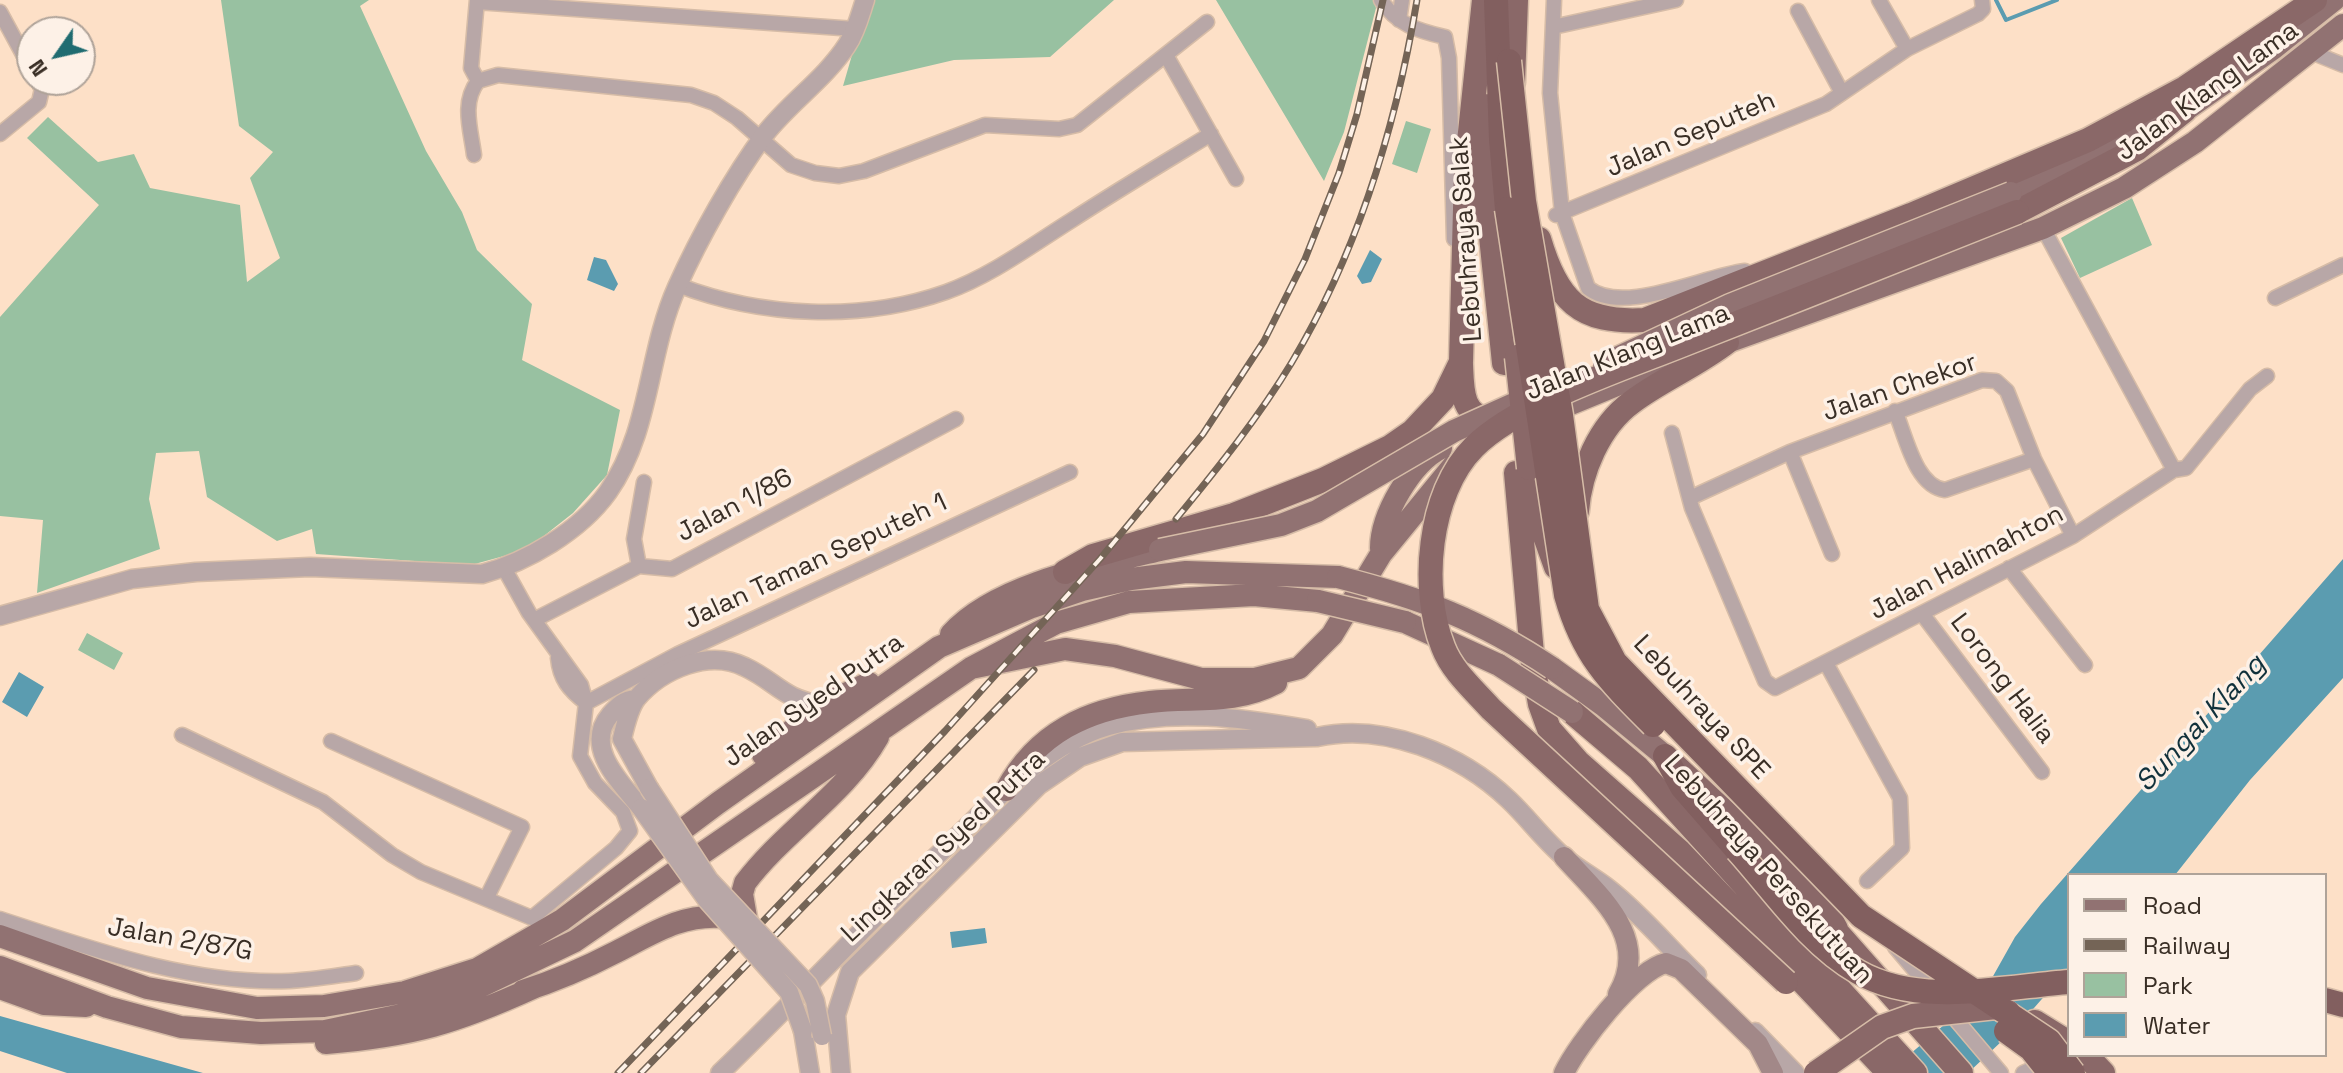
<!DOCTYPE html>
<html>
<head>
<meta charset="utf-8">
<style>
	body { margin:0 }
	#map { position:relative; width:2343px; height:1073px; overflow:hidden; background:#fde0c7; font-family:"Space Grotesk",sans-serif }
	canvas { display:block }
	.legend { position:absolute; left:2067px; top:873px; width:260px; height:184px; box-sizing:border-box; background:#fdf1e7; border:2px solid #afa399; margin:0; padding:10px 14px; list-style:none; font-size:24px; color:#392e25 }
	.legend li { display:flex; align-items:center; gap:16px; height:40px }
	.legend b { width:40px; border:2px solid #afa399 }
	.north { position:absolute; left:16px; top:16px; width:80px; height:80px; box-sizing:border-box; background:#fdf1e7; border:2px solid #afa399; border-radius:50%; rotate:236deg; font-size:22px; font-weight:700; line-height:32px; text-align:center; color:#392e25 }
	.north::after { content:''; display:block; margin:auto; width:28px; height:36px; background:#206c71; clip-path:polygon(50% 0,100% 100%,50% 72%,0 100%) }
</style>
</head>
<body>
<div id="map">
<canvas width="2343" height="1073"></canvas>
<ul class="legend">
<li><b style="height:10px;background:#917272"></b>Road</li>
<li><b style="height:10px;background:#746456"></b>Railway</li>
<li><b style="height:22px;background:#98c1a1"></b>Park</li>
<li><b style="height:22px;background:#5b9cb0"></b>Water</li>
</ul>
<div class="north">N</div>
</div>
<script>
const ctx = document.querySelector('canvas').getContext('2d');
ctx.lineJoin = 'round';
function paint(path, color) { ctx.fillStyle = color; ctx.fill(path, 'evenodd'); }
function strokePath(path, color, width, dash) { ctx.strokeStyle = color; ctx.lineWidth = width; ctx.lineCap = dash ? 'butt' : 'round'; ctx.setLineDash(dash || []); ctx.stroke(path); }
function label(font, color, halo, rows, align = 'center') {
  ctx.font = font + ' "Space Grotesk",sans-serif'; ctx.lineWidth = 7; ctx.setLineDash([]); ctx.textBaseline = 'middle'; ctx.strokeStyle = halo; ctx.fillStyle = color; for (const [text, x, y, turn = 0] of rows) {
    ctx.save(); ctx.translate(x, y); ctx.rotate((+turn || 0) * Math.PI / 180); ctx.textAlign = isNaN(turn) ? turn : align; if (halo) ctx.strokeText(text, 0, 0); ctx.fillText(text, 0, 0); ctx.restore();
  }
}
const green = new Path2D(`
	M 221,0 L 369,0 L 360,6 L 426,151 L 462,212 L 477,250 L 532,304 L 522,360 L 620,410 L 607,475 L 573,513 L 526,550 L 471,565 L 316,554 L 312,529 L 277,541 L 207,497 L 199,451 L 156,453 L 149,499 L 160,549 L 37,593 L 43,520 L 0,516 L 0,317 L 99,205 L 27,138 L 48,117 L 98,162 L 134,154 L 150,188 L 240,205 L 247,282 L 280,258 L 250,178 L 273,152 L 239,126 Z
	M 868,0 L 1114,0 L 1050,57 L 954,60 L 843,86 Z
	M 1216,0 L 1373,0 L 1376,8 L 1344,132 L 1324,181 Z
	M 1406,121 L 1431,129 L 1417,173 L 1392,164 Z
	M 2132,198 L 2152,245 L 2080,278 L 2061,238 Z
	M 87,633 L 123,653 L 114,670 L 78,650 Z`);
const water = new Path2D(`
	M 1370,250 L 1382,259 L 1371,282 L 1362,284 L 1357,276 Z
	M 594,257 L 606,260 L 618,284 L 614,291 L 587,280 Z
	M 2343,559 L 2343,678 L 2250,780 L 2175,875 L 2069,875 L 2069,968 L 2020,1024 L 1968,1073 L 1888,1073 L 1973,1000 L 1992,978 L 2015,937 L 2041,904 Z
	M 19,672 L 44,687 L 27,717 L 2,702 Z
	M 985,928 L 987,943 L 952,948 L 950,932 Z
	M 0,1016 L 203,1073 L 67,1073 L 0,1051 Z`);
const stream = new Path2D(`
	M 1996,0 L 2006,20 L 2057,0`);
const minor = new Path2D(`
	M 477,0 L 471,68 L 478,81
	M 1381,0 C 1396,24 1418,31 1445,37 L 1449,58 L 1454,239
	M 1554,0 L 1550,93 L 1562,213 L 1588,288 C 1623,316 1703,276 1745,271
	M 1879,0 L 1907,49
	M 477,2 L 855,29
	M 1798,11 L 1842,93
	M 0,12 L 32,71
	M 1399,20 L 1402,0
	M 1553,27 L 1676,0
	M 2311,52 L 2343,65
	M 1167,57 L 1236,179
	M 0,134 L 39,102 L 42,89 L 37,80
	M 474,155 C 471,130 461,103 478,81 L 498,75 L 691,95 L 714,103 L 737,118 L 791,165 L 815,173 L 839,176 L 864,171 L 985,125 L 1059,129 L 1077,125 L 1207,22
	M 1556,215 L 1826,104 L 1907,49 L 1978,14 L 1983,9 L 1982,0
	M 2043,228 L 2174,470
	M 678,285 C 761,317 861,322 946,292 C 991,276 1032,245 1072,220 C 1118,190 1165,162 1211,134
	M 2275,298 L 2343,265
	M 1895,411 C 1906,436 1915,486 1945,490 L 2034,459
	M 1672,433 L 1692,508 L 1765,681 L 1775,688 L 2073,536 L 2174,470 L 2186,468 L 2250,389 L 2267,376
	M 1790,452 L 1832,554
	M 1690,498 L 1790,452 L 1982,380 L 1996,381 L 2007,391 L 2034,459 L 2073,536
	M 639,566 L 634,539 L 644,482
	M 2009,568 L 2085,665
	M 1923,615 L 2042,772
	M 534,620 L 639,566 L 672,569 L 956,419
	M 558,658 C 560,679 569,690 586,703
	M 1826,663 L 1900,798 L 1902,848 L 1867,881
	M 586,703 L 678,654 L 1070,472
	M 182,735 L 323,802 L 392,855 L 421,872 L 532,918 L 616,848 L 630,831 L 623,812 L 595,783 L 580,756 L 586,703 L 581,685 L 529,613 L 504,568
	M 331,741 L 522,827 L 487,897
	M 0,919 C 92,949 191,985 289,981 C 311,980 334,976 356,973
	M 1895,947 L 1933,992
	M 1946,1008 L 2001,1073
	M 2023,1073 L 2048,1062`);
const tertiary = new Path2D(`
	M 0,616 L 132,579 L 196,572 L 310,567 L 482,574 C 527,562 580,531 608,492 C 651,431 647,354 677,287 C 699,238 733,177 765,134 C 790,102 825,79 847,45 C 856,32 860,15 865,0
	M 636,699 C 624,700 618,706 610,715 C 583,747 621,783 641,808
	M 649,788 L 622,739 C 625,726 629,708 637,698 C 662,669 709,649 745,667 C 777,682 782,699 822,705
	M 803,1031 L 810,1073
	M 1755,1032 L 1795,1073
	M 720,1073 C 796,1000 868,922 944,849 C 992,804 1043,745 1108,726 C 1173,708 1242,718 1307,729
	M 841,1073 L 836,1015 L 850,972 L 1039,785 L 1080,757 L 1122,742 L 1317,737 C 1384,722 1461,754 1509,800 C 1528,818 1544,840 1564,857 C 1578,869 1595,878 1609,889 C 1641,914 1668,947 1697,975`);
const secondary = new Path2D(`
	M 1564,857 C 1600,897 1651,938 1618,994
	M 1564,1073 C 1578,1044 1635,970 1666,963 L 1681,969 L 1758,1044 L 1773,1073`);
const primary = new Path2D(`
	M 2011,193 L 2184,111 L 2274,48 L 2334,0
	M 1546,414 L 1675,361 L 2043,228 L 2124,188 L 2195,142 L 2343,25
	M 1381,548 C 1381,515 1411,463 1441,448
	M 1405,622 L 1499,665
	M 951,634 C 996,584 1097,565 1160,550
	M 971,668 L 1065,649 L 1115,656 L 1201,679 L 1255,679 L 1299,668 L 1332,635 L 1381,554 L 1453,466
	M 1552,668 L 1603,705 L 1665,756
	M 763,755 L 822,705 L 869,683
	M 1006,790 C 1037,733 1087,709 1150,702 C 1195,697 1234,705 1276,683
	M 747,923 L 742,894 L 745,883 C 785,830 845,795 878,737
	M 0,936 L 147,988 L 257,1008 L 324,1006 L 405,992 L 477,969 L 562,920 L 718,803 L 939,647 L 1032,607 L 1082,590 L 1131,579 L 1186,572 L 1338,577
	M 0,967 L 107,1007 L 181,1027 L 261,1033 L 325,1031 L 401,1015 L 475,989 L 575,941 L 971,668 L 1056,623 L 1129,602 L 1254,595 L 1318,601
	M 0,988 L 44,1004 L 86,1006
	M 523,991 C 555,981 587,967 616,952 C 652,934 680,914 722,917
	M 326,1043 C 412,1036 456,1023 535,987`);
const trunk = new Path2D(`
	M 1513,82 L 1516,0
	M 1486,106 L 1488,207 L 1504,363
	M 2017,212 L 2137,149 L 2184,111
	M 1539,239 C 1557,300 1579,324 1645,320 L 1911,215 L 2088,140 L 2185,88 L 2315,0
	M 1461,364 C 1462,389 1461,418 1492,420
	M 1516,473 L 1533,665 L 1540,704 L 1549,729 L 1578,762 L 1679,851 L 1889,1073
	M 1531,476 L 1537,514 L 1556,567
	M 1577,511 C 1580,472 1599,426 1632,402 C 1661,380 1696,366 1727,342
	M 1065,572 L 1093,556 L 1234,515 L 1323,480 L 1390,447 L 1413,431 L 1443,399 L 1461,362 L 1466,170 L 1484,0
	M 1572,712 L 1638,768 L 1915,1073
	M 1667,758 L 1759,844 L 1961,1073
	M 1797,857 L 1836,929
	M 2035,1022 L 2069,1043
	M 2086,1055 L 2103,1073`);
const motorway = new Path2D(`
	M 1496,0 L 1501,139 L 1507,209
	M 1665,756 L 1682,787 L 1737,850
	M 2325,1000 L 2343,1005`);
const rail = new Path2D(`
	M 1176,519 C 1217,469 1259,417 1292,362 C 1358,251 1396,127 1417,0
	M 618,1073 L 945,731 L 1100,559 L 1203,434 L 1264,341 L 1305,259 L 1339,173 L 1357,114 L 1383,0
	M 641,1073 L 1034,670`);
const tertiaryBridge = new Path2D(`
	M 649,788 L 709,880 L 808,985 L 815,1001 L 822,1036
	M 641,808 L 707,900 L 789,992 L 803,1031`);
const primaryBridge = new Path2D(`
	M 1604,364 L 1730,305 L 2011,193
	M 1160,550 L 1281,525 L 1317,511 L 1454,431 L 1536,394
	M 1338,577 C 1424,599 1478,619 1552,668
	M 1318,601 L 1405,622
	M 1499,665 L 1572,712`);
const trunkBridge = new Path2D(`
	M 1517,357 L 1529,468
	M 1786,982 L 1491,709 C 1474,690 1452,671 1443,647 C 1420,589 1428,493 1474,447 C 1517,404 1621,369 1679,346 C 1792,302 1904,257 2017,212
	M 1816,1073 L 1882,1027 L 1913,1016 L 1996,1007 L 2008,1012`);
const motorwayBridge = new Path2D(`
	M 1509,61 L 1524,201 L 1561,415 L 1587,609 L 1615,662 L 1861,916 L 2049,1041 L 2073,1073
	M 1507,209 L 1566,595 C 1583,656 1609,681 1653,725
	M 1737,850 C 1774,891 1809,944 1858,972 C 1919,1007 2003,987 2069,982
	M 2006,1031 L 2031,1049 L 2050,1073`);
const streetNames = [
	["Jalan Klang Lama",2208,92,-36],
	["Jalan Seputeh",1691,135,-23],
	["Lebuhraya Salak",1467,239,-94],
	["Jalan Klang Lama",1628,353,-22],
	["Jalan Chekor",1900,388,-19],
	["Jalan 1/86",735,506,-28],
	["Jalan Taman Seputeh 1",816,562,-25],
	["Jalan Halimahton",1967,563,-28],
	["Lorong Halia",2002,679,53],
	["Jalan Syed Putra",814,701,-35],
	["Lebuhraya SPE",1701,708,47],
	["Lingkaran Syed Putra",944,847,-43],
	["Lebuhraya Persekutuan",1768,870,48],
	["Jalan 2/87G",180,940,10]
];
const waterNames = [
	["Sungai Klang",2201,724,-47]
];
paint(green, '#98c1a1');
paint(water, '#5b9cb0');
strokePath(stream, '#5b9cb0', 4);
strokePath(minor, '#d6bca7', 17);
strokePath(tertiary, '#d6bca7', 21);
strokePath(secondary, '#d6bca7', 23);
strokePath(primary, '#d6bca7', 25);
strokePath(trunk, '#d6bca7', 27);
strokePath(motorway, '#d6bca7', 27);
strokePath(minor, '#b8a7a7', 14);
strokePath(tertiary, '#b8a7a7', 18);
strokePath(secondary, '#a28888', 20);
strokePath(primary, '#917272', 22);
strokePath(trunk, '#8a6868', 24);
strokePath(motorway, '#825f5f', 24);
strokePath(rail, '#746456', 7);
strokePath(rail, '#fdf1e7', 4, [12]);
strokePath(tertiaryBridge, '#d6bca7', 21, []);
strokePath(primaryBridge, '#d6bca7', 25, []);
strokePath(trunkBridge, '#d6bca7', 27, []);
strokePath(motorwayBridge, '#d6bca7', 27, []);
strokePath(tertiaryBridge, '#b8a7a7', 18);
strokePath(primaryBridge, '#917272', 22);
strokePath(trunkBridge, '#8a6868', 24);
strokePath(motorwayBridge, '#825f5f', 24);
label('26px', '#392e25', '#fdf1e7', streetNames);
label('italic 28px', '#11313b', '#fdf1e7', waterNames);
</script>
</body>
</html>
